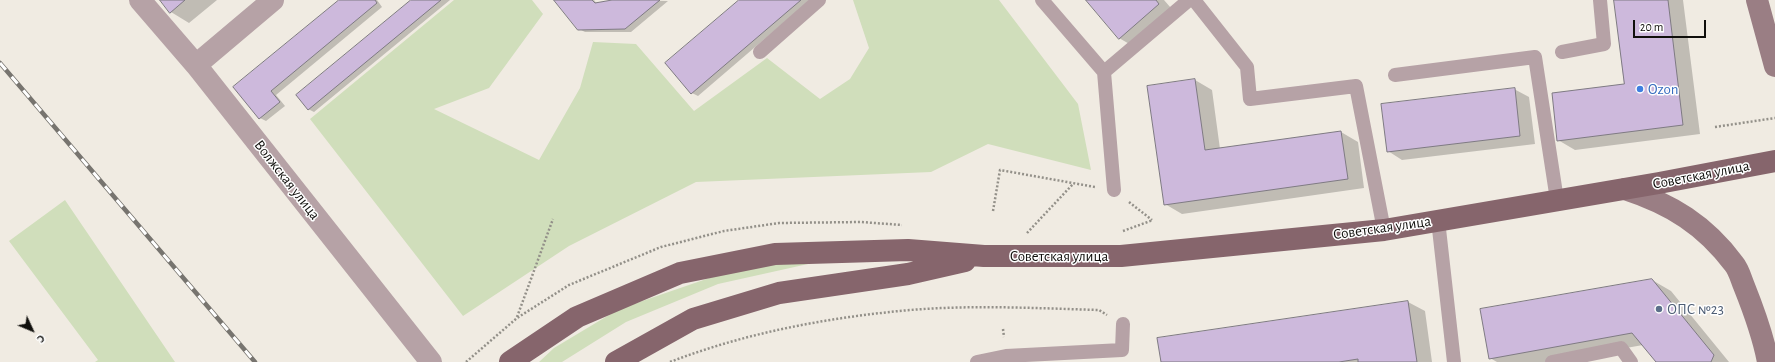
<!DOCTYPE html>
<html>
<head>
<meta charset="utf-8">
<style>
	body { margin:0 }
	#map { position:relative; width:1775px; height:362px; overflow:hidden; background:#f0ebe2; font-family:"Alegreya Sans",sans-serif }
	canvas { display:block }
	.north { position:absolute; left:12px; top:310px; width:40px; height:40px; -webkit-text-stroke:3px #fff; paint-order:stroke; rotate:134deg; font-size:11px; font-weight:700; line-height:16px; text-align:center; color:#100f0c }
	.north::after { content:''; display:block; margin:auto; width:14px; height:18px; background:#100f0c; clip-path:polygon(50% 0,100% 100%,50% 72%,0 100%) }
	.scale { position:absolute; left:1633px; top:20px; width:73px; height:18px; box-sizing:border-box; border:2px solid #100f0c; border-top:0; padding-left:5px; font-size:12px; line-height:14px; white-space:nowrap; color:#100f0c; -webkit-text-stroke:3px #fff; paint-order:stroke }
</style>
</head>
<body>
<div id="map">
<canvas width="1775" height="362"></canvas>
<div class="north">С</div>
<div class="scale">20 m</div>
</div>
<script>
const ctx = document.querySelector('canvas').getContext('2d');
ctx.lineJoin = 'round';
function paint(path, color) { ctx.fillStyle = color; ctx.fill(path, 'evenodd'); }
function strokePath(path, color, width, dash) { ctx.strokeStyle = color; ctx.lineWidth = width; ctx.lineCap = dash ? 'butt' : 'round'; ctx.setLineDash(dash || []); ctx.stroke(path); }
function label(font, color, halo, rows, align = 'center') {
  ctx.font = font + ' "Alegreya Sans",sans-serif'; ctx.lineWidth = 3; ctx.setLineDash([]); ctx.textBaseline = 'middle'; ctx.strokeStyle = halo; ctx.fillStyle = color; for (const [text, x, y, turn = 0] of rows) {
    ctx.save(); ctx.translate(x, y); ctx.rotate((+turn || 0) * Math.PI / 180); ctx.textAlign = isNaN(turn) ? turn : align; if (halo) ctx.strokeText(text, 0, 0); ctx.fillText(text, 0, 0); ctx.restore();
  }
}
const green = new Path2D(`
	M 454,0 L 532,0 L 543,14 L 489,88 L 434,109 L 539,160 L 580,88 L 593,42 L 636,44 L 694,111 L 767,58 L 820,99 L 850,79 L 869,48 L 853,0 L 999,0 L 1078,104 L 1091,170 L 988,144 L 931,172 L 696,182 L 569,246 L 463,316 L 310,119 Z
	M 65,200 L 175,362 L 95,362 L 98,360 L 9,241 Z
	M 800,260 L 817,262 L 718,284 L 626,322 L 562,362 L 539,362 L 554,348 L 619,309 L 721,274 Z`);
const shadow = new Path2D(`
	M 161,0 L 217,0 L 189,23 L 171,12 Z
	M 341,0 L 377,0 L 382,7 L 276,95 L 285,106 L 266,121 L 260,118 L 235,87 Z
	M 413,0 L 450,0 L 314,112 L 308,109 Z
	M 555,0 L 594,0 L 597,4 L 617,0 L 668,1 L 631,32 L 585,32 L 579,29 Z
	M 740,0 L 810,0 L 698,96 L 692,93 Z
	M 1087,0 L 1164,0 L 1177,15 L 1138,49 L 1119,38 Z
	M 1614,0 L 1683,0 L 1700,134 L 1575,150 L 1558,140 L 1625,85 Z
	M 1195,80 L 1212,90 L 1220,149 L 1341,132 L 1358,142 L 1364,188 L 1182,214 L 1165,204 Z
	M 1514,89 L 1529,97 L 1535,144 L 1402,160 L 1388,151 Z
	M 1652,280 L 1671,291 L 1729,362 L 1657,362 L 1643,345 L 1547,362 L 1497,362 L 1490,358 Z
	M 1408,302 L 1425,311 L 1432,362 L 1162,362 Z`);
const building = new Path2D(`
	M 160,0 L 185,0 L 170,13 Z
	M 339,0 L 375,0 L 377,3 L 271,91 L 280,102 L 259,119 L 233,87 Z
	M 411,0 L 441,0 L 308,110 L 296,95 Z
	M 554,0 L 592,0 L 595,3 L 612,0 L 660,0 L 625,29 L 578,30 Z
	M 739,0 L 801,0 L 691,94 L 665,63 Z
	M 1086,0 L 1156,0 L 1159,4 L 1119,39 Z
	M 1614,0 L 1668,0 L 1683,125 L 1557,141 L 1552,93 L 1624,84 Z
	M 1195,79 L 1205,150 L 1341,131 L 1348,179 L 1164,205 L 1147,86 Z
	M 1515,88 L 1520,136 L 1387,152 L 1381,104 Z
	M 1652,279 L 1714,355 L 1711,362 L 1656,362 L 1632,333 L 1489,359 L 1480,309 Z
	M 1408,301 L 1417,362 L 1358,362 L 1358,359 L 1339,362 L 1161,362 L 1157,338 Z`);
const path = new Path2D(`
	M 1715,127 L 1775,118
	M 1129,202 L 1152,220
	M 993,211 L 1000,170 L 1095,187
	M 1123,231 L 1153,220
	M 1027,233 L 1073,184
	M 517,317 L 553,219
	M 1003,329 L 1004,337
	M 466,362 L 517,318 L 569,285 L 661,247 L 724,231 L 779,223 L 861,222 L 902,225
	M 670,362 C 740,335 815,320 890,312 C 959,304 1030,308 1099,310 L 1107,315`);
const lane = new Path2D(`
	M 1042,0 L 1104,72 L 1114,190
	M 1194,0 L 1247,67 L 1250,99 L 1356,86 L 1384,230
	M 760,52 L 819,0
	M 1562,52 L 1604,44 L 1600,0
	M 1104,72 L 1189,0
	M 1395,75 L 1535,57 L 1557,200
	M 1438,220 L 1454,362
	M 977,362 L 1006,356 L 1122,350 L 1123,324
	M 1552,362 L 1621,348 L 1631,362`);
const street = new Path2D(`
	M 140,0 L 196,65 L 431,362
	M 196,65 L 273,0`);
const secondary = new Path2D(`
	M 1757,0 L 1775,66
	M 1625,189 C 1671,204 1705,225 1734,264 C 1739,270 1741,279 1744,286 C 1754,311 1763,335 1768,362`);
const primary = new Path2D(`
	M 510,362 L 577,317 L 680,273 L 775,254 L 908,250 L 984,256 L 1121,256 L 1384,230 L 1659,183 L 1775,161
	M 616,362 L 693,319 L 779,293 L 908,274 L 965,261`);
const rail = new Path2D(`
	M 0,63 L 255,362`);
const markers = [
	[1640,89,4,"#3f7fe0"],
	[1659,309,4,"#5c6f8a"]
];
const shopNames = [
	["Ozon",1648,89]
];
const streetNames = [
	["Советская улица",1701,175,-11],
	["Волжская улица",287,180,52],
	["Советская улица",1382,228,-8],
	["Советская улица",1059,256]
];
const serviceNames = [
	["ОПС №23",1667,309]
];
paint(green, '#d0debb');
paint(shadow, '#0003');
paint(building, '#cdb9dc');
strokePath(building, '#7e7a82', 1);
strokePath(path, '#939089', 2.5, [2, 2]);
strokePath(lane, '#b6a2a6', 14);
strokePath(street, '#b6a2a6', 22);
strokePath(secondary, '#9a7e84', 22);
strokePath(primary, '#86656c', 22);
strokePath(rail, '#77746f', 4.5);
strokePath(rail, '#fff', 3, [9]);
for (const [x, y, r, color] of markers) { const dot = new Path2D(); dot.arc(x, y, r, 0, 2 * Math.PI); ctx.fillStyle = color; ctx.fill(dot); strokePath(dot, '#fff', 1.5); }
label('15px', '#366cbe', '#fff', shopNames, 'left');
label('15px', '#100f0c', '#fff', streetNames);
label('15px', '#4e5e75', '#fff', serviceNames, 'left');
</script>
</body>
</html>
